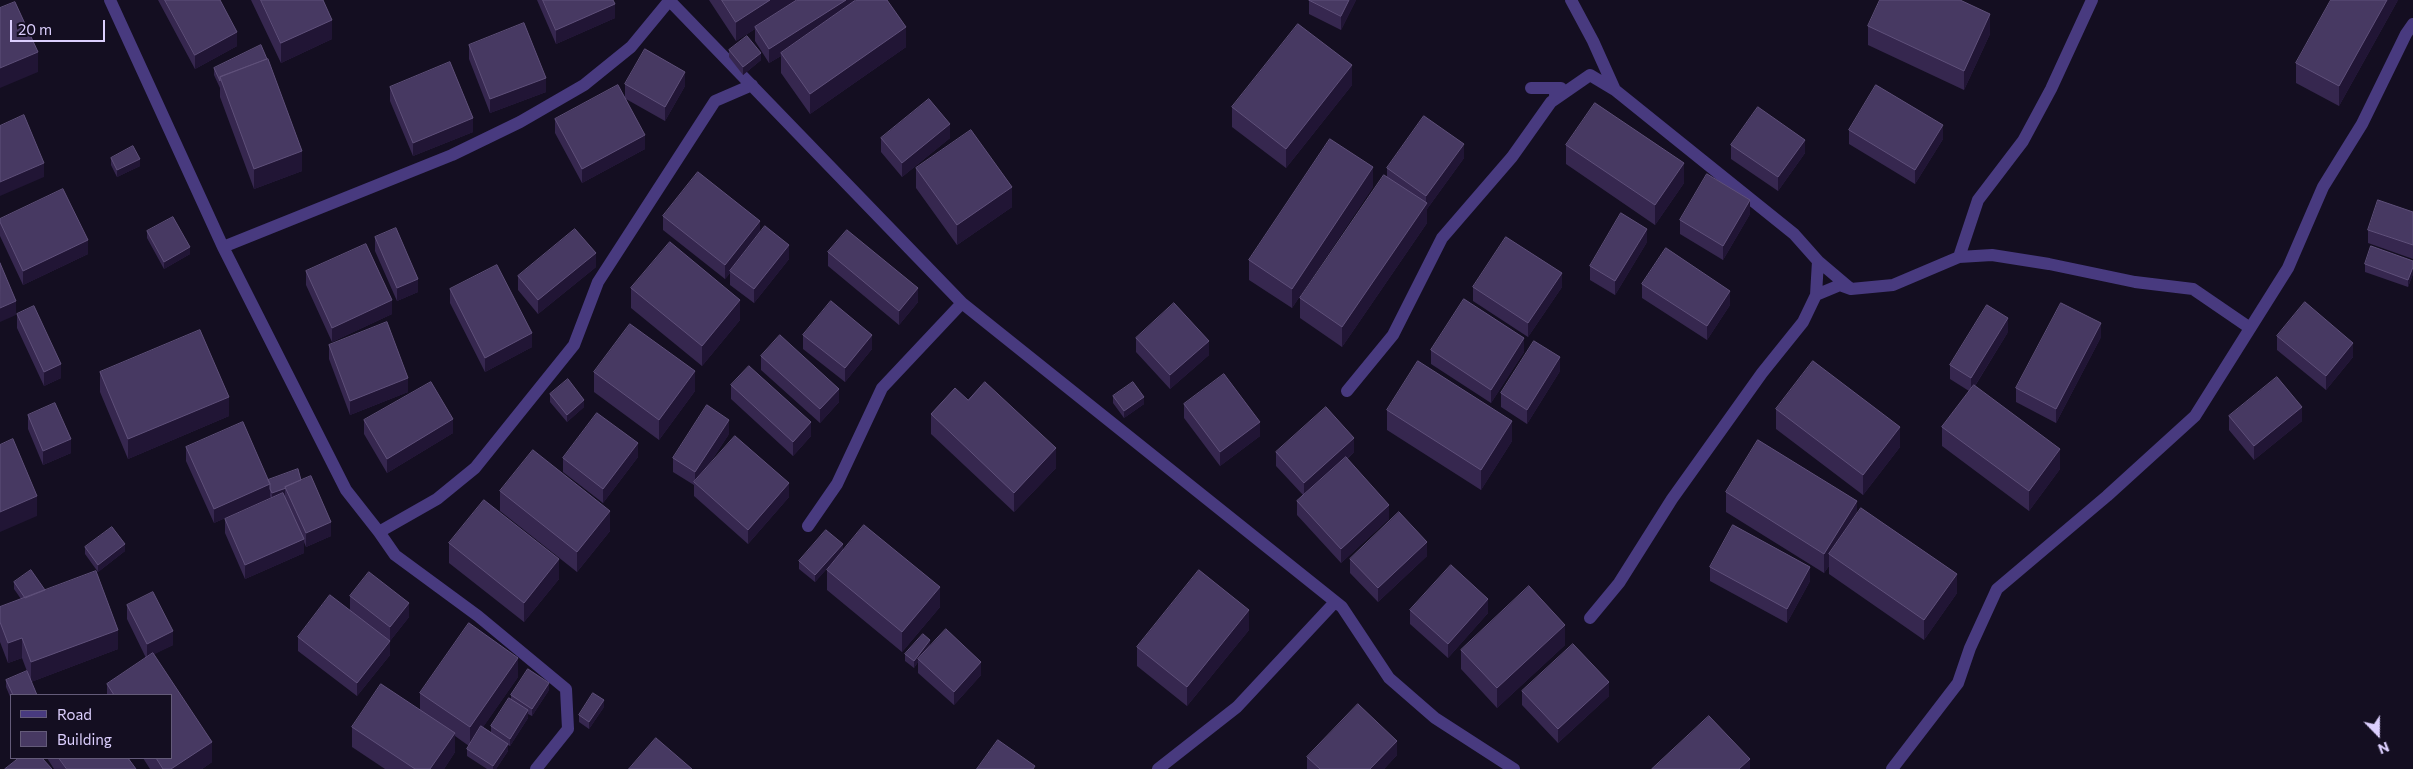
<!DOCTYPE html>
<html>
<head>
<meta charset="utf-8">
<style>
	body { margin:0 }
	#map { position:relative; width:2413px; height:769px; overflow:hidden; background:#140e21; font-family:Commissioner,sans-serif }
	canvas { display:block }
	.legend { position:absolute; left:10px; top:694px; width:162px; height:65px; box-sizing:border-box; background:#140e21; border:1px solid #645b79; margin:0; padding:6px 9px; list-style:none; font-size:15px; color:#dccffe }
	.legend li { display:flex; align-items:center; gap:10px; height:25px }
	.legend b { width:25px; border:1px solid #645b79 }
	.north { position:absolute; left:2353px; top:709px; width:50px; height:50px; -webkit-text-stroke:4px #140e21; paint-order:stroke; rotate:158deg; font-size:14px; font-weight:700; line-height:20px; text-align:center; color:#dccffe }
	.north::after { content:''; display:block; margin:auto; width:18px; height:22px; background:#dccffe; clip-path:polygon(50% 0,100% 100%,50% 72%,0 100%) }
	.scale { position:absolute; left:10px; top:20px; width:95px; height:22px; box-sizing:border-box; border:2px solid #dccffe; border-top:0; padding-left:6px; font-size:15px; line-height:18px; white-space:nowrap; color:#dccffe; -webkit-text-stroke:4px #140e21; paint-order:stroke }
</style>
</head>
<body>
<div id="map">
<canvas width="2413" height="769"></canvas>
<ul class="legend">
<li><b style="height:6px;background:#483a7f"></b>Road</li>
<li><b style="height:14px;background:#473962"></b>Building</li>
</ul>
<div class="north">N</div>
<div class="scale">20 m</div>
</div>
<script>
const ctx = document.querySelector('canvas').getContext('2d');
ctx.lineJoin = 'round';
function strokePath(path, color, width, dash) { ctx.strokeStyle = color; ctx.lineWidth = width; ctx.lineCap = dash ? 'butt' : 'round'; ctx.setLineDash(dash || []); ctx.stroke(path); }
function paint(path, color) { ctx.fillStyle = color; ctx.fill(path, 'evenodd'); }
const minor = new Path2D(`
	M 110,0 L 223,247 L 346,490 L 379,532 L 437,499 L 475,468 L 574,345 L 598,282 L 715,101 L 752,85
	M 669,0 L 962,303 L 1342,607 L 1389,678 L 1435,718 L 1514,769
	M 1571,0 L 1593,41 L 1615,90
	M 1531,88 L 1561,88 L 1555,95
	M 223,247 L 452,155 L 520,122 L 584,85 L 631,47 L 669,1
	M 1959,257 L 1978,200 L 2023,141 L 2051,89 L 2092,0
	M 1816,295 L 1840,285 L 1851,289
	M 1347,391 L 1393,335 L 1442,238 L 1512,157 L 1551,102 L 1590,75 L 1615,90 L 1794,234 L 1818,261 L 1851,289 L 1893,285 L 1959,257 L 1992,255 L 2049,264 L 2135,282 L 2193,289 L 2250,328
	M 808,526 L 837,484 L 882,388 L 962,303
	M 379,532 L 395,555 L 478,616 L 566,689 L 568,729 L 536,769
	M 1590,618 L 1619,583 L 1672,499 L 1762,373 L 1803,322 L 1816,295 L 1818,261
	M 1158,769 L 1237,707 L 1335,602
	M 1892,769 L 1958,683 L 1970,648 L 1997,589 L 2107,496 L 2195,416 L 2288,268 L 2323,187 L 2362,124 L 2406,34 L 2413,24`);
const wall = new Path2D(`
	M 158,0 L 220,0 L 237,46 L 195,69 Z
	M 251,0 L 323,0 L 332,39 L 281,63 Z
	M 537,0 L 613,0 L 615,18 L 556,44 Z
	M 709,0 L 854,0 L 854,1 L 906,47 L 810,114 L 781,73 L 781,56 L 769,63 L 755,41 L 755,29 L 736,41 Z
	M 1309,0 L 1356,0 L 1341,30 L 1309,14 Z
	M 2398,0 L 2339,106 L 2296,83 L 2296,63 Z
	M 1868,26 L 1990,34 L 1964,90 L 1868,45 Z
	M 469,45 L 546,92 L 490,113 L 469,59 Z
	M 729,50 L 761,60 L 743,75 L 729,57 Z
	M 214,68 L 302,171 L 254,189 L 220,97 L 220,88 L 214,75 Z
	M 625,84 L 685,86 L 665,121 L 626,99 L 645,149 L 582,183 L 555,133 L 555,119 L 625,97 Z
	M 1352,85 L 1286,168 L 1232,127 L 1232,107 Z
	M 390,87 L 473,132 L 413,156 L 390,101 Z
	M 1849,130 L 1943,139 L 1915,184 L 1849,144 Z
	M 881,138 L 950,138 L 902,177 L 881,152 Z
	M 1566,145 L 1684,183 L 1655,225 L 1566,164 Z
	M 1731,145 L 1805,153 L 1778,191 L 1731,159 Z
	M 111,158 L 140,166 L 117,177 L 111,165 Z
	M 1464,158 L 1427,209 L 1427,223 L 1342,347 L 1300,318 L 1300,298 L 1387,177 L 1387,168 Z
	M 916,168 L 1012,207 L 957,245 L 916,188 Z
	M 1373,187 L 1292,308 L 1249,280 L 1249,260 Z
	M 2413,212 L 2413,259 L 2368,243 L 2368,230 Z
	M 1750,214 L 1723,260 L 1680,234 L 1680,220 Z
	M 663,216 L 760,232 L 789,259 L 754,303 L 730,285 L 730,273 L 725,279 L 663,230 Z
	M 0,219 L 88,254 L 23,285 L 0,236 Z
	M 147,231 L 190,254 L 164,269 L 147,238 Z
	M 375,237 L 418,292 L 397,301 L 375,251 Z
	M 1647,242 L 1615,295 L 1590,280 L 1590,266 Z
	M 828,252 L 918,302 L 899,325 L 828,266 Z
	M 2413,261 L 2413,274 L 2408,287 L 2365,272 L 2365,264 Z
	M 596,267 L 538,314 L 518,290 L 518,276 Z
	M 306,271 L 392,314 L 332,342 L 306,285 Z
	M 1642,284 L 1730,305 L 1707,340 L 1642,298 Z
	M 1473,287 L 1562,287 L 1528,337 L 1473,301 Z
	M 631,288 L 740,320 L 702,366 L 631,308 Z
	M 450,289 L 532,347 L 485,372 L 450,303 Z
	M 17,314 L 61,378 L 44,386 L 17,328 Z
	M 2008,332 L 1975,386 L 2060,469 L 2029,511 L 1942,446 L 1942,427 L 1969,391 L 1950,379 L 1950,365 Z
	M 803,335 L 872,349 L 845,382 L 803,349 Z
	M 2277,336 L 2353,357 L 2326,390 L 2277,350 Z
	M 2101,337 L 2056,423 L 2016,402 L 2016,388 Z
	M 1136,338 L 1209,355 L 1170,389 L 1136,352 Z
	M 329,345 L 408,392 L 350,415 L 329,359 Z
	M 1431,350 L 1524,352 L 1491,403 L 1431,364 Z
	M 761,356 L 839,402 L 820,423 L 761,370 Z
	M 1560,371 L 1527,424 L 1501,407 L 1501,393 Z
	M 100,372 L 229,416 L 128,459 L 100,392 Z
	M 594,372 L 695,391 L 659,440 L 594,392 Z
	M 731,385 L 811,436 L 793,456 L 731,399 Z
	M 550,394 L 584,407 L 567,422 L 550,402 Z
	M 1113,396 L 1144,404 L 1124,418 L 1113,403 Z
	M 968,400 L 1056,468 L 1014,512 L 931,434 L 931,414 Z
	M 1184,404 L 1260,436 L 1220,466 L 1184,418 Z
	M 1776,409 L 1900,447 L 1863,495 L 1776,429 Z
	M 1387,410 L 1512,441 L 1481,490 L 1387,430 Z
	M 28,415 L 71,453 L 43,465 L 28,429 Z
	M 2229,416 L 2302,421 L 2254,460 L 2229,430 Z
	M 364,420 L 453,433 L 387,473 L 364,434 Z
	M 729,434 L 706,469 L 789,497 L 748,544 L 694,496 L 694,485 L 673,472 L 673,458 Z
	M 186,447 L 268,480 L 301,480 L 331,536 L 306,547 L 304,542 L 304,553 L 245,579 L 225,533 L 225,519 L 271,499 L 270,496 L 270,498 L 214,523 L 186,461 Z
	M 1276,452 L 1354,452 L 1347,459 L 1389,519 L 1341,563 L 1297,515 L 1297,501 L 1303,495 L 1276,466 Z
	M 638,457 L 603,503 L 563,472 L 563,458 Z
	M 500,491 L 610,531 L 577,572 L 500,511 Z
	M 1726,492 L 1857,514 L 1957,593 L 1924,640 L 1829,574 L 1829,566 L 1824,573 L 1726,512 Z
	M 449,543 L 559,579 L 524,622 L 449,563 Z
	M 85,547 L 125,551 L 98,572 L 85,554 Z
	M 843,550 L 940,607 L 902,652 L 827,590 L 827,570 L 838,556 L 815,582 L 799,569 L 799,561 Z
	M 1427,556 L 1378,602 L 1350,573 L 1350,559 Z
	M 1710,567 L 1810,581 L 1787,623 L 1710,581 Z
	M 14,582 L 45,590 L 118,649 L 31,682 L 22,658 L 8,663 L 0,642 L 0,607 L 21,599 L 14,589 Z
	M 350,596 L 409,617 L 390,641 L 390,655 L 357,696 L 298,651 L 298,637 L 350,610 Z
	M 127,605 L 173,645 L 154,654 L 212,762 L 202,769 L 150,769 L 143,758 L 171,758 L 171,695 L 107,695 L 107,684 L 146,658 L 127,619 Z
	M 1410,610 L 1488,613 L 1448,658 L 1410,624 Z
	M 1249,630 L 1187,706 L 1137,666 L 1137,647 Z
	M 1565,645 L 1497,708 L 1461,669 L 1461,650 Z
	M 930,646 L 981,675 L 954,705 L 918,673 L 918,662 L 914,668 L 905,661 L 905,654 Z
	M 518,677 L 483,727 L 491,732 L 491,726 L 511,699 L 511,695 L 549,690 L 532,716 L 528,714 L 528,718 L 510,746 L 508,745 L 508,751 L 496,769 L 487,769 L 467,756 L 467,749 L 469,746 L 455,736 L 455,752 L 444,769 L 385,769 L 352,747 L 352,727 L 420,710 L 420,693 Z
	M 6,680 L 37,695 L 11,695 L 11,699 L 6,687 Z
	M 1522,691 L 1609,696 L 1558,743 L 1522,705 Z
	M 604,707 L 589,729 L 579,722 L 579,715 Z
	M 1397,755 L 1384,769 L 1307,769 L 1307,757 Z
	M 47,758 L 128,758 L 136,769 L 54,769 Z`);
const shadedWall = new Path2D(`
	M 770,0 L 800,0 L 755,27 L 755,29 L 736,41 L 736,22 Z
	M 846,0 L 854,0 L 854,9 L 781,53 L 781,56 L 769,63 L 769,49 Z
	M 1349,0 L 1356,0 L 1341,30 L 1341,16 Z
	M 2387,0 L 2398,0 L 2339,106 L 2339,86 Z
	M 615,4 L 615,18 L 556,44 L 556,30 Z
	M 1990,14 L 1990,34 L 1964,90 L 1964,71 Z
	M 332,20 L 332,39 L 281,63 L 281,43 Z
	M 906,27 L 906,47 L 810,114 L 810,94 Z
	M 237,32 L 237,46 L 195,69 L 195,55 Z
	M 38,52 L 38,72 L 0,88 L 0,68 Z
	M 761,53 L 761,60 L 743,75 L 743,67 Z
	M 1352,65 L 1352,85 L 1286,168 L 1286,149 Z
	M 685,72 L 685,86 L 665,121 L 665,107 Z
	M 546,78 L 546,92 L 490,113 L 490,99 Z
	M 473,118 L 473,132 L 413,156 L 413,143 Z
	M 950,124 L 950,138 L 902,177 L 902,163 Z
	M 1943,125 L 1943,139 L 1915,184 L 1915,170 Z
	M 645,135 L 645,149 L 582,183 L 582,169 Z
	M 1805,140 L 1805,153 L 1778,191 L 1778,177 Z
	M 1464,144 L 1464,158 L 1427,209 L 1427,223 L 1342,347 L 1342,327 L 1426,204 L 1426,196 Z
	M 302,151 L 302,171 L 254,189 L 254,169 Z
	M 140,159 L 140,166 L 117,177 L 117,170 Z
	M 44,163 L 44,177 L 0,196 L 0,182 Z
	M 1684,163 L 1684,183 L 1655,225 L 1655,205 Z
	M 1373,167 L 1373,187 L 1292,308 L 1292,289 Z
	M 1012,187 L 1012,207 L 957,245 L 957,225 Z
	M 1750,200 L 1750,214 L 1723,260 L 1723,246 Z
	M 760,221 L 760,235 L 730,271 L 730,273 L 725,279 L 725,265 Z
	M 1647,229 L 1647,242 L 1615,295 L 1615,281 Z
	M 88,240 L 88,254 L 23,285 L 23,271 Z
	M 789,245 L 789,259 L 754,303 L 754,289 Z
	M 190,247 L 190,254 L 164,269 L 164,262 Z
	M 596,253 L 596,267 L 538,314 L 538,300 Z
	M 2413,267 L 2413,274 L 2408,287 L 2408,280 Z
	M 1562,273 L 1562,287 L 1528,337 L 1528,323 Z
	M 418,279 L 418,292 L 397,301 L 397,288 Z
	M 918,288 L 918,302 L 899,325 L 899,311 Z
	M 1730,291 L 1730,305 L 1707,340 L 1707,326 Z
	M 392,300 L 392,314 L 332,342 L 332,328 Z
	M 740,300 L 740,320 L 702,366 L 702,346 Z
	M 16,301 L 16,315 L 0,322 L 0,308 Z
	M 2008,318 L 2008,332 L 1971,392 L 1971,378 Z
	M 2101,323 L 2101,337 L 2056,423 L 2056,409 Z
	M 532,333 L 532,347 L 485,372 L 485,358 Z
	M 872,335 L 872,349 L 845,382 L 845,368 Z
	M 1524,338 L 1524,352 L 1491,403 L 1491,390 Z
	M 1209,341 L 1209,355 L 1170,389 L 1170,375 Z
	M 2353,343 L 2353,357 L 2326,390 L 2326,376 Z
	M 1560,357 L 1560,371 L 1527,424 L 1527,410 Z
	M 61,364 L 61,378 L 44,386 L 44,372 Z
	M 695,371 L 695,391 L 659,440 L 659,420 Z
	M 408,378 L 408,392 L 350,415 L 350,401 Z
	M 839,389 L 839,402 L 820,423 L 820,409 Z
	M 229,397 L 229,416 L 128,459 L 128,439 Z
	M 1144,397 L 1144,404 L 1124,418 L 1124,411 Z
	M 584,400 L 584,407 L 567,422 L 567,415 Z
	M 2302,407 L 2302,421 L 2254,460 L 2254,446 Z
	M 453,419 L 453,433 L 387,473 L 387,459 Z
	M 729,420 L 729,434 L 696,484 L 695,484 L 695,472 Z
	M 1512,421 L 1512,441 L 1481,490 L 1481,470 Z
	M 811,422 L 811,436 L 793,456 L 793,442 Z
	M 1260,422 L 1260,436 L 1220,466 L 1220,452 Z
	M 1900,427 L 1900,447 L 1863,495 L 1863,475 Z
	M 1354,438 L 1354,452 L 1304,496 L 1304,483 Z
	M 71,439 L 71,453 L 43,465 L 43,451 Z
	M 638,443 L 638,457 L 603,503 L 603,489 Z
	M 1056,448 L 1056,468 L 1014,512 L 1014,493 Z
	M 2060,449 L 2060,469 L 2029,511 L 2029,491 Z
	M 789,483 L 789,497 L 748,544 L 748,530 Z
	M 270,484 L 270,498 L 214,523 L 214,509 Z
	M 285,489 L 285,496 L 272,500 L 272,493 Z
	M 37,496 L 37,516 L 0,532 L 0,512 Z
	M 1857,501 L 1857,521 L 1829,554 L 1829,566 L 1824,573 L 1824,554 Z
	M 1389,505 L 1389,519 L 1341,563 L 1341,549 Z
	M 610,511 L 610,531 L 577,572 L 577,552 Z
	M 331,522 L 331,536 L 306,547 L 306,533 Z
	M 304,539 L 304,553 L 245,579 L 245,565 Z
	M 1427,542 L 1427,556 L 1378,602 L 1378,588 Z
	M 125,544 L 125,551 L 98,572 L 98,565 Z
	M 843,544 L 843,551 L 815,582 L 815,575 Z
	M 559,559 L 559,579 L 524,622 L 524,603 Z
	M 1810,567 L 1810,581 L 1787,623 L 1787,609 Z
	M 1957,574 L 1957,593 L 1924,640 L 1924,620 Z
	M 940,587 L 940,607 L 902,652 L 902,632 Z
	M 1488,599 L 1488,613 L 1448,658 L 1448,644 Z
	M 409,603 L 409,617 L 390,641 L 390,627 Z
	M 1249,610 L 1249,630 L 1187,706 L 1187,687 Z
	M 1565,625 L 1565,645 L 1497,708 L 1497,688 Z
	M 118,630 L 118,649 L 31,682 L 31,662 Z
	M 173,631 L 173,645 L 147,658 L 147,644 Z
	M 22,638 L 22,658 L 8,663 L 8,643 Z
	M 930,640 L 930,648 L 918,659 L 918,662 L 914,668 L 914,661 Z
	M 390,641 L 390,655 L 357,696 L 357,683 Z
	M 518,658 L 518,677 L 470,746 L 470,727 Z
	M 981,662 L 981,675 L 954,705 L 954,692 Z
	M 1609,682 L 1609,696 L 1558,743 L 1558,729 Z
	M 549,683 L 549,690 L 532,716 L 532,709 Z
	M 604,700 L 604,707 L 589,729 L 589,722 Z
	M 528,710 L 528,718 L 510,746 L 510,739 Z
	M 455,733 L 455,752 L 444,769 L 430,769 Z
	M 1397,741 L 1397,755 L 1384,769 L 1370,769 Z
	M 212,742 L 212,762 L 202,769 L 171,769 Z
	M 508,744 L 508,751 L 496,769 L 493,769 L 493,766 Z
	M 1750,759 L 1750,769 L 1739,769 Z`);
const building = new Path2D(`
	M 165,0 L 220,0 L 237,32 L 195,55 Z
	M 261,0 L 323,0 L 332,20 L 281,43 Z
	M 543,0 L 613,0 L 615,4 L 556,30 Z
	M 722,0 L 770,0 L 736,22 Z
	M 797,0 L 846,0 L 769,49 L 755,27 Z
	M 856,0 L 887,0 L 906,27 L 810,94 L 781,53 Z
	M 1309,0 L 1349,0 L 1341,16 Z
	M 1880,0 L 1960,0 L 1990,14 L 1964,71 L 1868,26 Z
	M 2331,0 L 2387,0 L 2339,86 L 2296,63 Z
	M 15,2 L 38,52 L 0,68 L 0,8 Z
	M 524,23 L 546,78 L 490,99 L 469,45 Z
	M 1298,24 L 1352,65 L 1286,149 L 1232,107 Z
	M 747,36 L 761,53 L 743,67 L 729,50 Z
	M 261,45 L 267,59 L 220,77 L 220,81 L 214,68 Z
	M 645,49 L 685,72 L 665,107 L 625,84 Z
	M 268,59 L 302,151 L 254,169 L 220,77 Z
	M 450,62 L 473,118 L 413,143 L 390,87 Z
	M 618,85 L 645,135 L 582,169 L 555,119 Z
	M 1876,85 L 1943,125 L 1915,170 L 1849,130 Z
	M 929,99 L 950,124 L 902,163 L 881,138 Z
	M 1595,103 L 1684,163 L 1655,205 L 1566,145 Z
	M 1758,107 L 1805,140 L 1778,177 L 1731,145 Z
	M 24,115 L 44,163 L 0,182 L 0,126 Z
	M 1424,116 L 1464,144 L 1426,196 L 1387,168 Z
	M 971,130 L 1012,187 L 957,225 L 916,168 Z
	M 1330,139 L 1373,167 L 1292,289 L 1249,260 Z
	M 133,146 L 140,159 L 117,170 L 111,158 Z
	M 698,172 L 760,221 L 725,265 L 663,216 Z
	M 1707,174 L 1750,200 L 1723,246 L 1680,220 Z
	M 1384,175 L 1427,203 L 1342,327 L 1300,298 Z
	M 63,189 L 88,240 L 23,271 L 0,222 L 0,219 Z
	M 2378,200 L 2413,212 L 2413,245 L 2368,230 Z
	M 1621,213 L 1647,229 L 1615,281 L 1590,266 Z
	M 173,217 L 190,247 L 164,262 L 147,231 Z
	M 765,226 L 789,245 L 754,289 L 730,271 Z
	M 396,228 L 418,279 L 397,288 L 375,237 Z
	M 575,229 L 596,253 L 538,300 L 518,276 Z
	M 847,230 L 918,288 L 899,311 L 828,252 Z
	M 1506,237 L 1562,273 L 1528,323 L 1473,287 Z
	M 670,242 L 740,300 L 702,346 L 631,288 Z
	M 366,244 L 392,300 L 332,328 L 306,271 Z
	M 2371,246 L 2413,261 L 2413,267 L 2408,280 L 2365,264 Z
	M 1666,248 L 1730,291 L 1707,326 L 1642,284 Z
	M 0,263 L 16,301 L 0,308 Z
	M 497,265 L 532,333 L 485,358 L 450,289 Z
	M 1464,299 L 1524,338 L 1491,390 L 1431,350 Z
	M 831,301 L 872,335 L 845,368 L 803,335 Z
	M 2305,302 L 2353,343 L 2326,376 L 2277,336 Z
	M 1174,303 L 1209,341 L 1170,375 L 1136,338 Z
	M 2061,303 L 2101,323 L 2056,409 L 2016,388 Z
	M 1987,305 L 2008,318 L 1971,378 L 1950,365 Z
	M 34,306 L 61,364 L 44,372 L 17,314 Z
	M 387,322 L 408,378 L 350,401 L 329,345 Z
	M 630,324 L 695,371 L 659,420 L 594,372 Z
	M 200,330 L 229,397 L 128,439 L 100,372 Z
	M 780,335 L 839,389 L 820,409 L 761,356 Z
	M 1534,341 L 1560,357 L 1527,410 L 1501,393 Z
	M 1418,361 L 1512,421 L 1481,470 L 1387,410 Z
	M 1813,361 L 1900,427 L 1863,475 L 1776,409 Z
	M 749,366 L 811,422 L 793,442 L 731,385 Z
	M 1224,374 L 1260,422 L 1220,452 L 1184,404 Z
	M 2277,377 L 2302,407 L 2254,446 L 2229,416 Z
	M 568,379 L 584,400 L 567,415 L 550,394 Z
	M 431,382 L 453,419 L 387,459 L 364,420 Z
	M 985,382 L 1056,448 L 1014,493 L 931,414 L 955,388 L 968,400 Z
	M 1133,382 L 1144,397 L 1124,411 L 1113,396 Z
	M 1974,385 L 2060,449 L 2029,491 L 1942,427 Z
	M 55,403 L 71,439 L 43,451 L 28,415 Z
	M 707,405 L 729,420 L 695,472 L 673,458 Z
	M 1326,407 L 1354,438 L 1304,483 L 1276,452 Z
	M 597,413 L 638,443 L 603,489 L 563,458 Z
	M 243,422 L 270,484 L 214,509 L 186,447 Z
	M 735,436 L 789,483 L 748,530 L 694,482 Z
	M 13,439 L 37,496 L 0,512 L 0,445 Z
	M 1758,440 L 1857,501 L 1824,554 L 1726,492 Z
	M 533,450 L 610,511 L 577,552 L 500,491 Z
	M 1346,457 L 1389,505 L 1341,549 L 1297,501 Z
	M 298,469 L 301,480 L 285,487 L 286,488 L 272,493 L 270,489 L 270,484 L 268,480 Z
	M 311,476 L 331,522 L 306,533 L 285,487 Z
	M 283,493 L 304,539 L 245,565 L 225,519 Z
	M 484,500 L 559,559 L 524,603 L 449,543 Z
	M 1861,508 L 1957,574 L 1924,620 L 1829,554 Z
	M 1399,512 L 1427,542 L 1378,588 L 1350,559 Z
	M 864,525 L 940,587 L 902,632 L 827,570 Z
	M 1733,525 L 1810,567 L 1787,609 L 1710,567 Z
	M 112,527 L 125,544 L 98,565 L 85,547 Z
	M 826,530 L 843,544 L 815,575 L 799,561 Z
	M 1451,565 L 1488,599 L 1448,644 L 1410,610 Z
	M 31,570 L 45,590 L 25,598 L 14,582 Z
	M 1199,570 L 1249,610 L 1187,687 L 1137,647 Z
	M 96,571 L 118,630 L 31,662 L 22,638 L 8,643 L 0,622 L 0,607 Z
	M 369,572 L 409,603 L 390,627 L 350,596 Z
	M 1529,586 L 1565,625 L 1497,688 L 1461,650 Z
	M 153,592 L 173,631 L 147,644 L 127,605 Z
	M 330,595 L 390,641 L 357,683 L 298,637 Z
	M 469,623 L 518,658 L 470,727 L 420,693 Z
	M 946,629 L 981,662 L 954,692 L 918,659 Z
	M 923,634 L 930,640 L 914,661 L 905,654 Z
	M 1573,644 L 1609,682 L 1558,729 L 1522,691 Z
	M 153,653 L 212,742 L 171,769 L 163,769 L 156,758 L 171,758 L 171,695 L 114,695 L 107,684 Z
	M 528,669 L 549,683 L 532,709 L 511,695 Z
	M 27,671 L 37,695 L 13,695 L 6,680 Z
	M 381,684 L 455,733 L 430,769 L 415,769 L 352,727 Z
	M 593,693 L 604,700 L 589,722 L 579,715 Z
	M 509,698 L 528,710 L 510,739 L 491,726 Z
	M 1358,704 L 1397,741 L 1370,769 L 1320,769 L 1307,757 Z
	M 1709,716 L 1750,759 L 1739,769 L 1652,769 Z
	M 481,726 L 508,744 L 493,766 L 467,749 Z
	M 656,738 L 692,769 L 629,769 Z
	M 998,740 L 1035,766 L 1033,769 L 977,769 Z
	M 19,758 L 42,758 L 52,769 L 5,769 Z
	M 59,758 L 128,758 L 136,769 L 67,769 Z`);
strokePath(minor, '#483a7f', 12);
paint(wall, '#36274f');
paint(shadedWall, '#211535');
paint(building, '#473962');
strokePath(building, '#5f507a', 1);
</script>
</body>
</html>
